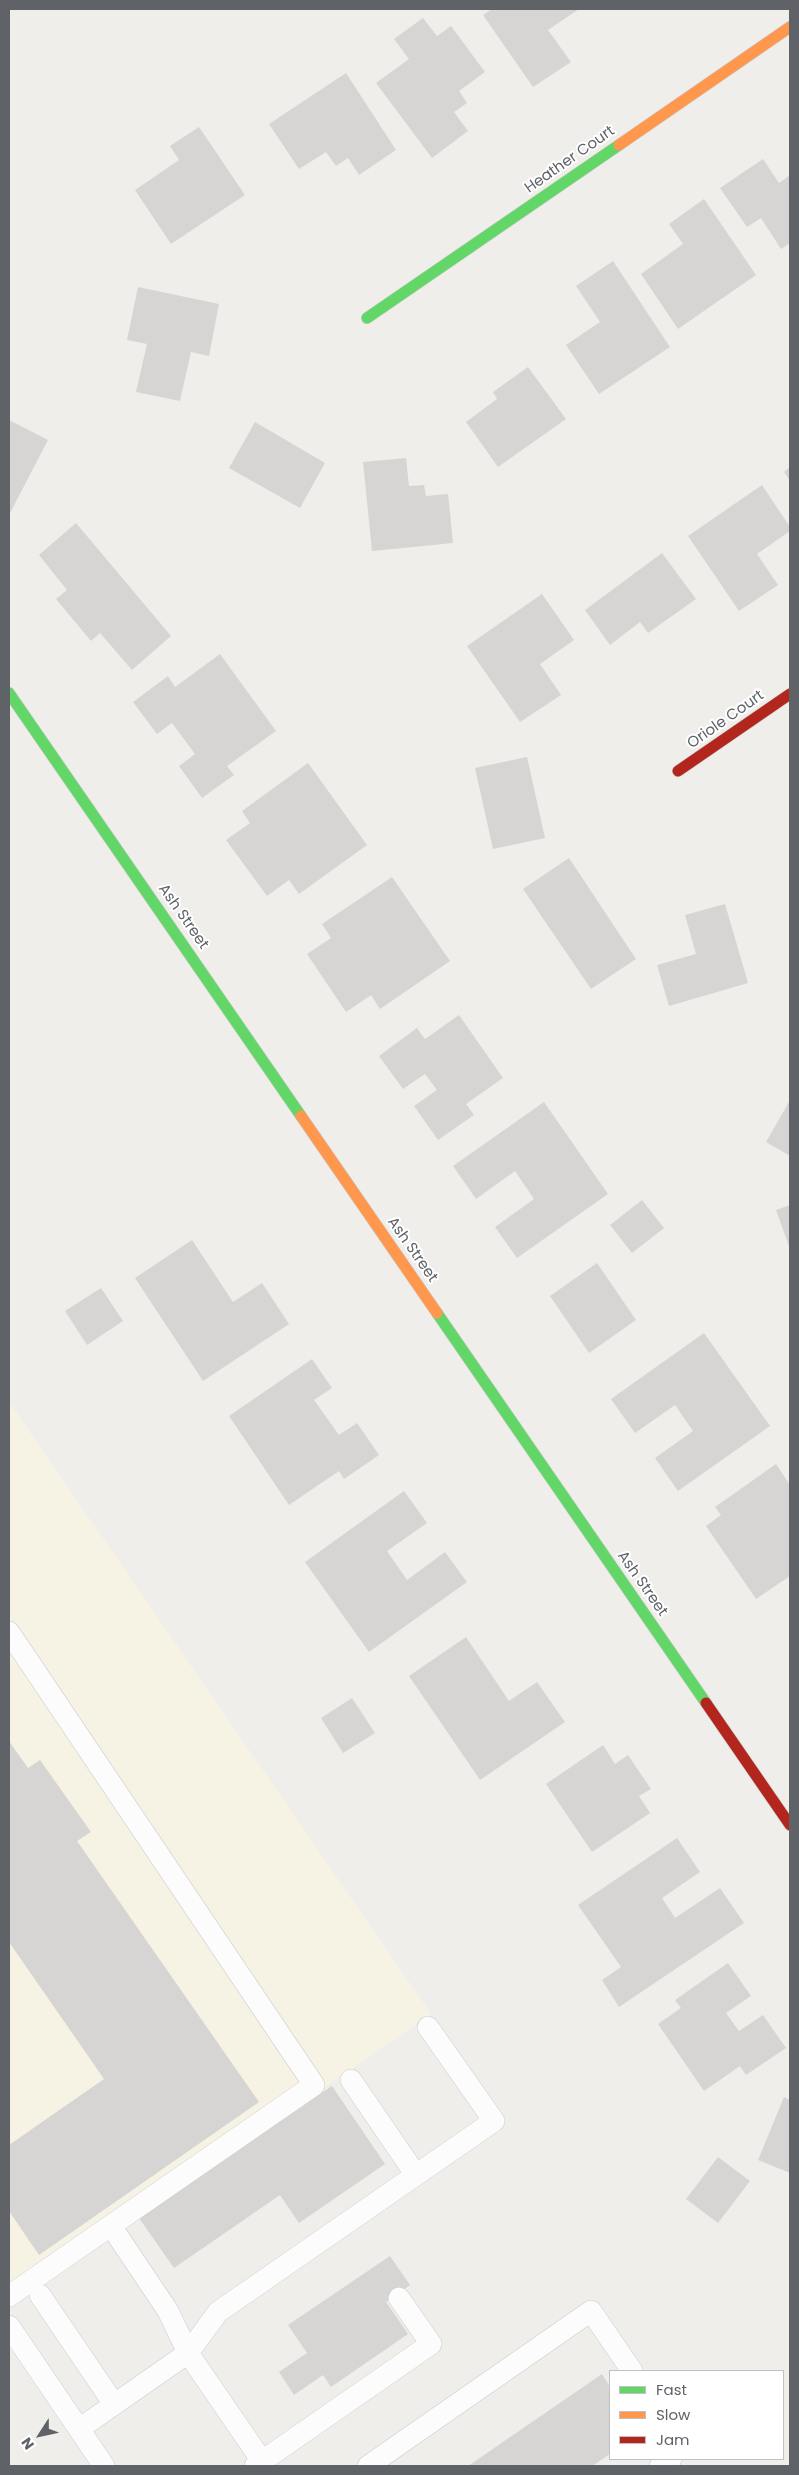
<!DOCTYPE html>
<html>
<head>
<meta charset="utf-8">
<style>
	body { margin:0 }
	#map { position:relative; width:799px; height:2475px; overflow:hidden; background:#efeeea; font-family:Poppins,sans-serif }
	canvas { display:block }
	.frame { position:absolute; inset:0; border:10px solid #5f6368; pointer-events:none }
	.legend { position:absolute; left:609px; top:2370px; width:175px; height:90px; box-sizing:border-box; background:#fff; border:1px solid #bfc1c3; margin:0; padding:6px 9px; list-style:none; font-size:15px; color:#5f6368 }
	.legend li { display:flex; align-items:center; gap:10px; height:25px }
	.legend b { width:25px; border:1px solid #bfc1c3 }
	.north { position:absolute; left:15px; top:2410px; width:50px; height:50px; -webkit-text-stroke:4px #fff; paint-order:stroke; rotate:235deg; font-size:14px; font-weight:700; line-height:20px; text-align:center; color:#5f6368 }
	.north::after { content:''; display:block; margin:auto; width:18px; height:22px; background:#5f6368; clip-path:polygon(50% 0,100% 100%,50% 72%,0 100%) }
</style>
</head>
<body>
<div id="map">
<canvas width="799" height="2475"></canvas>
<div class="frame"></div>
<ul class="legend">
<li><b style="height:6px;background:#63d668"></b>Fast</li>
<li><b style="height:6px;background:#ff974d"></b>Slow</li>
<li><b style="height:6px;background:#b3261e"></b>Jam</li>
</ul>
<div class="north">N</div>
</div>
<script>
const ctx = document.querySelector('canvas').getContext('2d');
ctx.lineJoin = 'round';
function paint(path, color) { ctx.fillStyle = color; ctx.fill(path, 'evenodd'); }
function strokePath(path, color, width, dash) { ctx.strokeStyle = color; ctx.lineWidth = width; ctx.lineCap = dash ? 'butt' : 'round'; ctx.setLineDash(dash || []); ctx.stroke(path); }
function label(font, color, halo, rows, align = 'center') {
  ctx.font = font + ' Poppins,sans-serif'; ctx.lineWidth = 4; ctx.setLineDash([]); ctx.textBaseline = 'middle'; ctx.strokeStyle = halo; ctx.fillStyle = color; for (const [text, x, y, turn = 0] of rows) {
    ctx.save(); ctx.translate(x, y); ctx.rotate((+turn || 0) * Math.PI / 180); ctx.textAlign = isNaN(turn) ? turn : align; if (halo) ctx.strokeText(text, 0, 0); ctx.fillText(text, 0, 0); ctx.restore();
  }
}
const commercial = new Path2D(`
	M 9,1402 L 431,2014 L 9,2306 Z`);
const building = new Path2D(`
	M 492,9 L 579,9 L 548,30 L 571,62 L 533,87 L 483,15 Z
	M 423,18 L 437,36 L 451,26 L 485,72 L 459,91 L 467,103 L 454,112 L 468,131 L 432,158 L 376,83 L 409,59 L 394,39 Z
	M 346,73 L 396,150 L 359,175 L 348,158 L 336,166 L 326,152 L 299,169 L 269,124 Z
	M 199,127 L 245,195 L 171,244 L 135,190 L 179,160 L 170,146 Z
	M 763,159 L 779,183 L 790,175 L 790,243 L 781,249 L 761,218 L 747,227 L 720,188 Z
	M 704,199 L 756,275 L 678,329 L 641,274 L 683,244 L 669,224 Z
	M 613,261 L 670,347 L 599,394 L 566,345 L 600,322 L 576,286 Z
	M 138,287 L 219,304 L 209,356 L 191,352 L 180,401 L 136,392 L 147,344 L 127,340 Z
	M 528,367 L 566,419 L 498,467 L 466,422 L 497,399 L 493,392 Z
	M 9,420 L 48,440 L 9,515 Z
	M 255,422 L 325,463 L 300,508 L 229,468 Z
	M 406,458 L 409,486 L 424,485 L 426,496 L 448,494 L 453,543 L 372,551 L 363,462 Z
	M 790,467 L 790,481 L 784,472 Z
	M 762,485 L 790,527 L 790,531 L 757,554 L 778,585 L 739,611 L 688,536 Z
	M 76,523 L 171,636 L 132,670 L 100,633 L 91,641 L 56,599 L 67,590 L 39,555 Z
	M 662,553 L 696,599 L 648,633 L 640,622 L 610,645 L 585,610 Z
	M 542,594 L 574,640 L 540,664 L 561,695 L 520,722 L 467,646 Z
	M 220,654 L 276,731 L 227,766 L 234,775 L 202,798 L 179,766 L 195,754 L 172,723 L 157,734 L 133,702 L 168,676 L 175,687 Z
	M 527,757 L 545,838 L 493,849 L 475,768 Z
	M 308,763 L 367,845 L 299,894 L 289,880 L 267,896 L 226,840 L 250,823 L 242,811 Z
	M 569,858 L 636,959 L 591,989 L 523,889 Z
	M 392,877 L 450,961 L 380,1009 L 371,995 L 346,1012 L 307,954 L 331,938 L 322,924 Z
	M 725,904 L 748,983 L 669,1006 L 657,965 L 696,954 L 685,915 Z
	M 459,1015 L 503,1078 L 466,1104 L 474,1115 L 438,1140 L 414,1106 L 437,1090 L 425,1074 L 403,1089 L 379,1056 L 417,1028 L 425,1039 Z
	M 790,1100 L 790,1156 L 766,1142 Z
	M 544,1102 L 608,1194 L 517,1258 L 495,1227 L 534,1199 L 515,1171 L 476,1199 L 453,1166 Z
	M 642,1200 L 664,1228 L 632,1253 L 610,1225 Z
	M 790,1205 L 790,1249 L 776,1210 Z
	M 192,1240 L 233,1302 L 262,1283 L 289,1324 L 203,1381 L 135,1278 Z
	M 597,1263 L 636,1320 L 589,1353 L 550,1296 Z
	M 101,1288 L 123,1321 L 87,1345 L 65,1311 Z
	M 704,1333 L 770,1426 L 678,1491 L 655,1458 L 693,1431 L 675,1405 L 635,1433 L 611,1399 Z
	M 312,1359 L 332,1388 L 314,1400 L 339,1435 L 357,1423 L 379,1455 L 344,1479 L 339,1471 L 289,1505 L 229,1416 Z
	M 776,1464 L 790,1485 L 790,1576 L 756,1599 L 706,1526 L 721,1515 L 715,1507 Z
	M 404,1491 L 427,1523 L 387,1551 L 407,1580 L 445,1552 L 467,1582 L 369,1652 L 305,1562 Z
	M 466,1637 L 509,1701 L 537,1682 L 565,1722 L 480,1780 L 409,1676 Z
	M 352,1698 L 375,1733 L 343,1753 L 321,1718 Z
	M 9,1741 L 28,1768 L 40,1760 L 91,1832 L 77,1841 L 259,2102 L 39,2255 L 9,2211 L 9,2145 L 104,2079 L 9,1942 Z
	M 603,1745 L 615,1764 L 628,1755 L 651,1789 L 639,1796 L 650,1813 L 592,1852 L 546,1784 Z
	M 677,1838 L 700,1872 L 662,1898 L 675,1918 L 720,1888 L 744,1923 L 619,2007 L 602,1980 L 621,1967 L 578,1905 Z
	M 728,1963 L 751,1996 L 726,2013 L 739,2031 L 763,2015 L 786,2048 L 746,2075 L 740,2066 L 704,2091 L 658,2024 L 681,2008 L 675,2000 Z
	M 332,2086 L 385,2164 L 299,2223 L 280,2195 L 174,2268 L 139,2218 Z
	M 784,2097 L 790,2100 L 790,2173 L 758,2160 Z
	M 718,2157 L 750,2181 L 718,2223 L 686,2199 Z
	M 390,2256 L 410,2285 L 386,2302 L 408,2334 L 331,2387 L 323,2375 L 294,2395 L 279,2372 L 307,2353 L 288,2325 Z
	M 602,2374 L 610,2387 L 610,2454 L 592,2466 L 468,2466 Z`);
const lane = new Path2D(`
	M 9,1632 L 314,2085 L 9,2296
	M 351,2080 L 416,2175
	M 111,2226 L 168,2311 L 188,2353 L 262,2461
	M 40,2295 L 114,2404
	M 9,2326 L 104,2466
	M 79,2429 L 188,2353 L 218,2312 L 494,2121 L 428,2027
	M 255,2466 L 431,2344 L 399,2298
	M 368,2466 L 591,2311 L 632,2371
	M 660,2466 L 671,2459`);
const fast = new Path2D(`
	M 367,318 L 619,145
	M 9,693 L 301,1116
	M 437,1313 L 706,1703`);
const slow = new Path2D(`
	M 619,145 L 790,27
	M 301,1116 L 437,1313`);
const jam = new Path2D(`
	M 678,771 L 790,694
	M 706,1703 L 790,1825`);
const streetNames = [
	["Heather Court",570,160,-35],
	["Oriole Court",726,720,-35],
	["Ash Street",183,917,55],
	["Ash Street",412,1250,55],
	["Ash Street",642,1584,55]
];
paint(commercial, '#f7f3e4');
paint(building, '#d6d5d3');
strokePath(lane, '#cbcccc', 22);
strokePath(fast, '#cacacb', 12);
strokePath(slow, '#cacacb', 12);
strokePath(jam, '#cacacb', 12);
strokePath(lane, '#fdfcfc', 21);
strokePath(fast, '#63d668', 11);
strokePath(slow, '#ff974d', 11);
strokePath(jam, '#b3261e', 11);
label('15px', '#5f6368', '#fff', streetNames);
</script>
</body>
</html>
